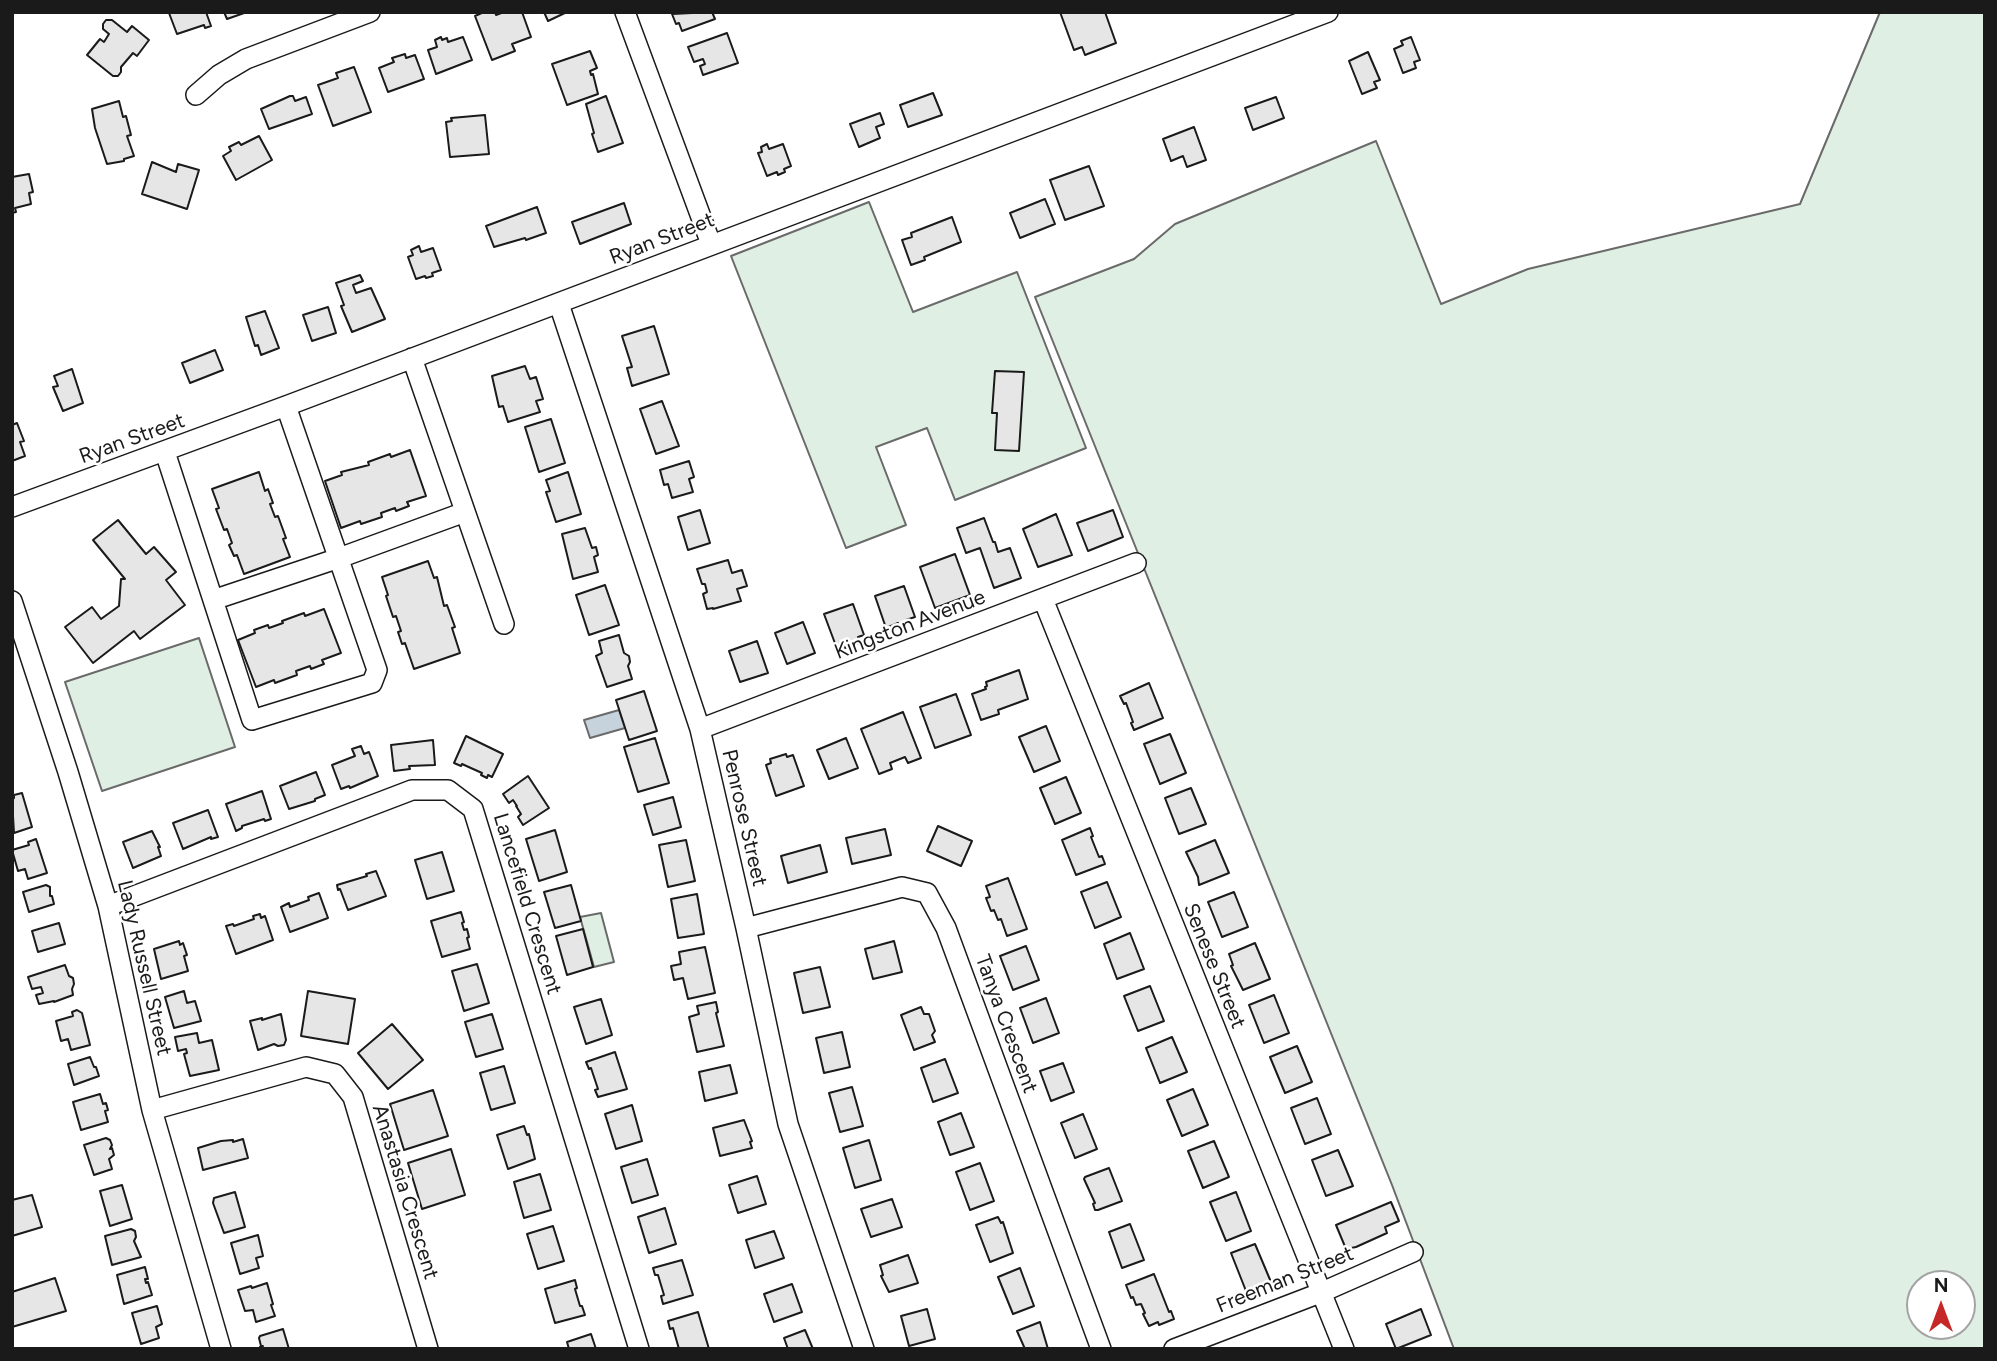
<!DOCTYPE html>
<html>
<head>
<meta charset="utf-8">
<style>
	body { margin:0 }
	#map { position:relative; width:1997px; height:1361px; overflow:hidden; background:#fff; font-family:Figtree,sans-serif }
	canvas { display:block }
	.frame { position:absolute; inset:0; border:14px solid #1a1a1a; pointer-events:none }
	.north { position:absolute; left:1906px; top:1270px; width:70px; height:70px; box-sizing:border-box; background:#fff; border:2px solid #a3a3a3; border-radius:50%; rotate:0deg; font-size:19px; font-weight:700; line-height:28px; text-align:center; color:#1a1a1a }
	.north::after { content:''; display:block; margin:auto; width:24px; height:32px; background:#c62828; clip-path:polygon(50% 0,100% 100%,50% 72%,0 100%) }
</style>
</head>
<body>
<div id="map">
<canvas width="1997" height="1361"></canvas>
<div class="frame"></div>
<div class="north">N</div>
</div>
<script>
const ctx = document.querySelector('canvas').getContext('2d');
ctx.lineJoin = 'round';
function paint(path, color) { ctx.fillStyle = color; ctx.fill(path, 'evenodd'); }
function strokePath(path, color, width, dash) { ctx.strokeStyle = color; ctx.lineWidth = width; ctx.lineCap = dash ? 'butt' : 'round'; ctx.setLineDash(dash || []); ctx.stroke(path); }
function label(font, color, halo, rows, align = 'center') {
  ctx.font = font + ' Figtree,sans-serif'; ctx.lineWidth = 5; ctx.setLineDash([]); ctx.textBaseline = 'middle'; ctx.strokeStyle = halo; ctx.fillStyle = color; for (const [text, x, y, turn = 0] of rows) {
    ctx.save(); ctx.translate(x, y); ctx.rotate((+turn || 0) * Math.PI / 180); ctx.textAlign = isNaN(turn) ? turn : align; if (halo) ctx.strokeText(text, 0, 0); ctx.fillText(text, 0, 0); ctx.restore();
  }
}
const green = new Path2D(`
	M 1880,12 L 1985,12 L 1985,1349 L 1454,1349 L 1392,1185 L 1035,297 L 1134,259 L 1175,224 L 1376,141 L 1441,304 L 1528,269 L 1800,204 ZM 1920,1284 L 1962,1284 L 1962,1326 L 1920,1326 Z
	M 869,202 L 913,312 L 1017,272 L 1086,448 L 955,500 L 927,428 L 876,447 L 906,525 L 846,548 L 731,256 Z
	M 199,638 L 235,747 L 102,791 L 65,682 Z
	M 601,913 L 614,962 L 594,967 L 580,917 Z`);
const water = new Path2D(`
	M 619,710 L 625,728 L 590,738 L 584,720 Z`);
const building = new Path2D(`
	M 173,12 L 206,12 L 211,26 L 205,28 L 204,25 L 177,34 L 169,13 Z
	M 224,12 L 247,12 L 227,19 Z
	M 484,12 L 495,12 L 496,15 L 504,12 L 522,12 L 531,37 L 512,44 L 515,51 L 492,60 L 475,16 Z
	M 544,12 L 567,12 L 548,21 Z
	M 712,12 L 715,19 L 682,31 L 679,23 L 676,24 L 672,14 Z
	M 1060,12 L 1105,12 L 1116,43 L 1085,55 L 1082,47 L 1074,50 Z
	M 106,20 L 112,20 L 127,32 L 132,26 L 149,40 L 137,56 L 133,53 L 121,67 L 121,72 L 118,76 L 113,76 L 87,55 L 100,39 L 104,42 L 109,34 L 103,29 L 103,24 Z
	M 727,33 L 738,63 L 703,75 L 700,66 L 705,64 L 703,59 L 694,62 L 688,47 Z
	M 441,37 L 442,40 L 447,38 L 448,42 L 463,37 L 472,60 L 436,74 L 428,50 L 437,47 L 435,40 Z
	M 1411,37 L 1420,60 L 1414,62 L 1416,68 L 1403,73 L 1394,49 L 1403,45 L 1401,41 Z
	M 590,51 L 597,68 L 590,71 L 591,75 L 593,74 L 598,94 L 567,105 L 552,64 Z
	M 1368,52 L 1380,80 L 1374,82 L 1377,88 L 1362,94 L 1349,61 Z
	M 405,54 L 406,58 L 415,55 L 424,79 L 388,92 L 379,68 L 394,62 L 392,58 Z
	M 354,67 L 371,112 L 333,126 L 318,85 L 338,78 L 336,73 Z
	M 933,93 L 942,115 L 908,127 L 900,105 Z
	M 290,96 L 293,96 L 295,101 L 306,97 L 312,114 L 269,129 L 261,109 Z
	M 606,96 L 623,143 L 598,152 L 592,134 L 594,133 L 586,104 Z
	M 1276,97 L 1284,118 L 1253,130 L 1245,108 Z
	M 119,101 L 123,117 L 126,116 L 131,135 L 127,136 L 134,156 L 124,159 L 124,161 L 107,164 L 95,128 L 92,109 Z
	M 880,113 L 884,124 L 876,127 L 880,138 L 859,147 L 850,124 Z
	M 485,115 L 489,154 L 450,157 L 446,122 L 452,121 L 451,118 Z
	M 1194,127 L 1206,160 L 1187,167 L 1183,156 L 1171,161 L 1163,139 Z
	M 259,136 L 272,160 L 236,180 L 223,156 L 231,151 L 229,147 L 239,142 L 241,145 Z
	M 767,144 L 769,149 L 783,144 L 791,166 L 784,169 L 785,172 L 778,175 L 777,172 L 767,176 L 758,153 L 762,152 L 761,147 Z
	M 152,162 L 176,172 L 178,164 L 199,170 L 187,209 L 142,194 Z
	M 1089,166 L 1104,206 L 1065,220 L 1050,180 Z
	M 29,174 L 33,192 L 29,193 L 31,204 L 15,208 L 16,212 L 12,213 L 12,177 Z
	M 1045,199 L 1055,224 L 1020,238 L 1010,213 Z
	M 624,203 L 631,224 L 580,244 L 572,222 Z
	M 537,207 L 546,233 L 526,240 L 525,238 L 494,247 L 486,226 Z
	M 952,217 L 961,242 L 924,257 L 925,260 L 911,265 L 902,240 L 912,237 L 911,233 Z
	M 419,246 L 421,252 L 433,248 L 441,270 L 432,273 L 433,276 L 426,278 L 425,276 L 416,279 L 408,257 L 413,255 L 411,250 Z
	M 360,275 L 363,281 L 353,285 L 356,293 L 371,288 L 385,319 L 352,332 L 341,306 L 344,305 L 336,283 Z
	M 328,307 L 336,333 L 312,341 L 303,315 Z
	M 265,311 L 279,348 L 261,355 L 258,345 L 255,346 L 246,317 Z
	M 654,326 L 669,374 L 632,386 L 627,368 L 632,367 L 622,336 Z
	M 215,350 L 223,370 L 190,383 L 182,363 Z
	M 525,366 L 530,379 L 536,377 L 543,399 L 536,401 L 540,412 L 508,422 L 503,406 L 499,407 L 492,376 Z
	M 72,369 L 83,403 L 63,411 L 53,387 L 58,386 L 54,376 Z
	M 995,371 L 1024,372 L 1019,451 L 995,450 L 997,413 L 992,413 Z
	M 662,401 L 679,446 L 656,454 L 640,409 Z
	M 551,419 L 565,463 L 539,472 L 525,427 Z
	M 17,423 L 24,441 L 20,442 L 25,456 L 12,461 L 12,425 Z
	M 410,450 L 426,496 L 407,502 L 409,506 L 396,511 L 395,508 L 381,513 L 382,517 L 361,524 L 360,521 L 341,528 L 325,481 L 342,475 L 341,472 L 369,465 L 368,462 L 390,454 L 391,457 Z
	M 689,461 L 694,477 L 689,479 L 693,492 L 672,498 L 668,484 L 664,485 L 660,470 Z
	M 259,472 L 265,491 L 268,489 L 273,503 L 270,504 L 275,517 L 278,516 L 286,538 L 283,539 L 290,557 L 244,574 L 237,555 L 234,556 L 229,545 L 232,543 L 227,529 L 224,530 L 216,509 L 219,508 L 212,489 Z
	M 568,472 L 581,514 L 556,522 L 546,492 L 550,491 L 546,480 Z
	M 700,510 L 710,543 L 688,550 L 678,517 Z
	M 1113,510 L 1123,537 L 1088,551 L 1077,523 Z
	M 1056,514 L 1072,555 L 1038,567 L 1023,529 Z
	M 984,518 L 993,542 L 995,542 L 998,552 L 1010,548 L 1021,578 L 994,588 L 980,548 L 966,553 L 957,528 Z
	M 118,520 L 146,554 L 154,547 L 176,572 L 166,580 L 185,605 L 140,639 L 134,631 L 93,663 L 65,627 L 92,607 L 101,619 L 119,606 L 121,579 L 125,579 L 93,540 Z
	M 585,528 L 592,548 L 596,547 L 598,555 L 594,557 L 598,572 L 573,579 L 562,534 Z
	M 955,554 L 970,595 L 935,608 L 920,567 Z
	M 728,560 L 732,573 L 742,570 L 747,586 L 737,589 L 741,601 L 713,609 L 713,608 L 707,609 L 703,594 L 707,592 L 705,584 L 702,584 L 697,569 Z
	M 428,561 L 434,578 L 437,577 L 444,606 L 447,605 L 455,627 L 452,628 L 460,653 L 414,669 L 405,643 L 402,644 L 398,632 L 401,631 L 396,616 L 393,617 L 386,596 L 388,595 L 382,577 Z
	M 605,585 L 619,625 L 589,635 L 576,595 Z
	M 904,586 L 915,617 L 906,620 L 907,622 L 899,626 L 898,623 L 886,628 L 875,596 Z
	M 853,604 L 864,635 L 858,637 L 860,643 L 845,648 L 843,643 L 836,646 L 824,614 Z
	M 324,609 L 341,653 L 322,660 L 324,664 L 311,669 L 310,666 L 296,671 L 297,675 L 275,683 L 274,680 L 256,687 L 238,640 L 255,633 L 254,630 L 268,625 L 269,628 L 283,623 L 282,621 L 304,613 L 305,616 Z
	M 803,622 L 815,653 L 787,664 L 775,633 Z
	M 619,635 L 624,653 L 629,656 L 630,662 L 628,666 L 632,679 L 607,687 L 596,656 L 602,653 L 599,641 Z
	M 757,641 L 768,673 L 740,682 L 729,651 Z
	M 1019,670 L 1028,699 L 998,710 L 999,714 L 981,720 L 972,694 L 986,689 L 985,687 L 987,686 L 986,682 Z
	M 1149,683 L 1163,718 L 1134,730 L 1131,723 L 1133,722 L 1126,703 L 1124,704 L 1120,696 Z
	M 644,691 L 657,731 L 629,740 L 616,700 Z
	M 956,694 L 971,735 L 935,748 L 920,707 Z
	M 903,712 L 921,758 L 908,763 L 905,757 L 890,763 L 892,769 L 879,774 L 861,729 Z
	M 1046,726 L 1060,761 L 1034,772 L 1019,737 Z
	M 1170,734 L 1186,773 L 1160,784 L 1144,744 Z
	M 466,736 L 503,754 L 492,777 L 488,775 L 487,778 L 481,775 L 482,773 L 462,764 L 461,766 L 454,763 Z
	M 655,738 L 669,783 L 638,792 L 624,747 Z
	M 846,738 L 858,768 L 829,779 L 817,750 Z
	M 433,740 L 435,765 L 409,766 L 410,769 L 394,771 L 391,745 Z
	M 361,746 L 364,754 L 369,752 L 378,776 L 350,788 L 349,786 L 341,789 L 332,765 L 355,756 L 352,749 Z
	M 786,754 L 787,757 L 793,755 L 804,786 L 776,796 L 766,765 L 771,763 L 770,759 Z
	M 316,772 L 325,795 L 315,799 L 315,801 L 289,809 L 280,786 Z
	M 528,776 L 549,808 L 523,825 L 518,817 L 521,814 L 516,806 L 517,806 L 513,800 L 509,803 L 503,794 Z
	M 1066,777 L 1081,813 L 1055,824 L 1040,788 Z
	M 1191,788 L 1206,824 L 1179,834 L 1165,798 Z
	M 262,791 L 271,819 L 265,821 L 264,819 L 242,826 L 242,828 L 236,831 L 226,804 Z
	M 22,793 L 32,827 L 14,833 L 12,799 L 14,798 L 14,795 Z
	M 673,797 L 681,827 L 653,835 L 644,805 Z
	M 208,810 L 218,837 L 211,839 L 211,837 L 183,849 L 173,823 Z
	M 938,826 L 972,841 L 961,866 L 927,851 Z
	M 1090,828 L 1093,836 L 1091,837 L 1099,857 L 1102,856 L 1105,864 L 1076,875 L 1062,840 Z
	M 885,829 L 891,855 L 852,864 L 846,838 Z
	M 555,830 L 567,872 L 539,881 L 526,839 Z
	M 152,831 L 160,847 L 158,847 L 161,856 L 133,868 L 123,842 Z
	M 36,839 L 47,873 L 28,879 L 25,869 L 18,871 L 12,850 L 29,845 L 28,842 Z
	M 686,840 L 695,881 L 668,887 L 659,845 Z
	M 1215,840 L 1229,873 L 1199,885 L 1198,877 L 1186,852 Z
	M 820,845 L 827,872 L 788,883 L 781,856 Z
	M 442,852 L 454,891 L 427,899 L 415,860 Z
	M 376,871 L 386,896 L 348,910 L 340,889 L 338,890 L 337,885 L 367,876 L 366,874 Z
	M 1008,878 L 1027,929 L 1007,936 L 1001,919 L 998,920 L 994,910 L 991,911 L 986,898 L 990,897 L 986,886 Z
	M 1107,882 L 1121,917 L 1095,928 L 1081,892 Z
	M 46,885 L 50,887 L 50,896 L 52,896 L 54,904 L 29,912 L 23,892 Z
	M 571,885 L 581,921 L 555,928 L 544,892 Z
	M 1234,892 L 1248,927 L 1222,937 L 1208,902 Z
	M 319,893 L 328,918 L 290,932 L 281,907 L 289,903 L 290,907 L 309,900 L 308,897 Z
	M 697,894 L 704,934 L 678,938 L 671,899 Z
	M 461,912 L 464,922 L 462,923 L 464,930 L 467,929 L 469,937 L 467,938 L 470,949 L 442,957 L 431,921 Z
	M 260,914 L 261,918 L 265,916 L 273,940 L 236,954 L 226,926 L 233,924 L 234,926 L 254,919 L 253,916 Z
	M 59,923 L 65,944 L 38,952 L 32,931 Z
	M 583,929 L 593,967 L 567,975 L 556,936 Z
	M 1130,933 L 1144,969 L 1117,979 L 1104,944 Z
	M 179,941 L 180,945 L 183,943 L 187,955 L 184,956 L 188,971 L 161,979 L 154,949 Z
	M 894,941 L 902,972 L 873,979 L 865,949 Z
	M 1255,943 L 1270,979 L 1243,990 L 1231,966 L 1233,965 L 1229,954 Z
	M 1026,946 L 1039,980 L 1013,990 L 1000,956 Z
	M 705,947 L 715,993 L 688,999 L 683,978 L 674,980 L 671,966 L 681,964 L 679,952 Z
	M 477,964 L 489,1003 L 464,1011 L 452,971 Z
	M 65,965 L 69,976 L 73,978 L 74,984 L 72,989 L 73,995 L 54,1002 L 54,1001 L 39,1004 L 36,995 L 43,993 L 41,987 L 32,989 L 28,977 Z
	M 820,967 L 830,1007 L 803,1013 L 794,973 Z
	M 1150,986 L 1164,1021 L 1138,1031 L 1124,996 Z
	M 184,991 L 187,1003 L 195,1001 L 201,1021 L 174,1028 L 165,997 Z
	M 308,991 L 355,999 L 348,1044 L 301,1036 Z
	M 1274,995 L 1289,1033 L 1264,1043 L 1249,1005 Z
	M 1046,998 L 1059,1033 L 1033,1043 L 1020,1008 Z
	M 601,999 L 612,1035 L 586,1044 L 574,1007 Z
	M 716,1002 L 718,1012 L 716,1013 L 724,1046 L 697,1052 L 689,1017 L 699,1014 L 697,1006 Z
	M 921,1007 L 924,1014 L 929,1014 L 935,1031 L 932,1035 L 935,1042 L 914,1050 L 901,1015 Z
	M 77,1010 L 82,1013 L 90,1045 L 71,1050 L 68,1039 L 61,1041 L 56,1021 L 73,1016 L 72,1012 Z
	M 281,1014 L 286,1040 L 284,1045 L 278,1046 L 274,1044 L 258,1050 L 250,1021 L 262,1018 L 262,1020 Z
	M 492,1014 L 503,1049 L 476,1057 L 465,1022 Z
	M 392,1024 L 423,1060 L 388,1089 L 358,1053 Z
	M 842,1032 L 850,1067 L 824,1073 L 816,1038 Z
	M 197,1033 L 199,1043 L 212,1040 L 219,1070 L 190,1076 L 184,1054 L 187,1053 L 186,1049 L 178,1051 L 175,1037 Z
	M 1172,1037 L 1187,1072 L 1160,1083 L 1146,1048 Z
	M 1297,1046 L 1312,1082 L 1285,1093 L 1270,1057 Z
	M 615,1052 L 627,1089 L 598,1097 L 595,1090 L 598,1089 L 591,1068 L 589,1069 L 586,1062 Z
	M 90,1057 L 94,1067 L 96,1067 L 99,1076 L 74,1085 L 68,1064 Z
	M 945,1059 L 958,1093 L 933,1102 L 921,1068 Z
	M 1063,1063 L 1074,1092 L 1051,1101 L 1040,1071 Z
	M 730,1065 L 737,1093 L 705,1101 L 699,1072 Z
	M 504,1066 L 515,1103 L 491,1110 L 480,1073 Z
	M 852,1087 L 863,1126 L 840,1132 L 829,1093 Z
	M 1193,1089 L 1208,1125 L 1182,1136 L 1167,1100 Z
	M 433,1090 L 448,1136 L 404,1150 L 390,1104 Z
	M 100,1094 L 103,1104 L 106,1103 L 108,1110 L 105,1111 L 108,1122 L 81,1130 L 73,1102 Z
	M 1317,1098 L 1331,1134 L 1305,1144 L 1291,1108 Z
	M 632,1105 L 642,1141 L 616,1149 L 605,1114 Z
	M 961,1113 L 974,1147 L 950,1155 L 938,1122 Z
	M 1083,1114 L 1097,1149 L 1075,1158 L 1061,1123 Z
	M 744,1120 L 752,1141 L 750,1142 L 752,1148 L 720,1156 L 713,1128 Z
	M 524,1126 L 527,1135 L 529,1134 L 535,1159 L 508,1169 L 497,1135 Z
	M 106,1138 L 110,1140 L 112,1145 L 110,1149 L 112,1148 L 114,1155 L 109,1159 L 112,1169 L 94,1175 L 84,1145 Z
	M 243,1139 L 248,1158 L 203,1170 L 198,1148 L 221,1141 L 233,1140 L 233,1142 Z
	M 869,1140 L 881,1180 L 855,1188 L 843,1148 Z
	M 1214,1141 L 1229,1177 L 1203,1188 L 1188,1151 Z
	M 451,1149 L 465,1195 L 422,1209 L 408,1163 Z
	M 1338,1150 L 1353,1186 L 1326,1196 L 1312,1160 Z
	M 647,1159 L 658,1195 L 632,1203 L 621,1167 Z
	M 980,1163 L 994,1201 L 970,1210 L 956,1172 Z
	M 1109,1168 L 1122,1201 L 1098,1210 L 1095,1210 L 1093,1204 L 1095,1203 L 1084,1179 L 1085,1177 Z
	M 540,1174 L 551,1210 L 524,1218 L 514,1182 Z
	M 757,1176 L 766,1204 L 738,1213 L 729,1185 Z
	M 122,1185 L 132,1219 L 110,1226 L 100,1191 Z
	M 235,1192 L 245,1227 L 224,1233 L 213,1203 L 214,1198 Z
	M 1236,1192 L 1251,1231 L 1226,1241 L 1210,1202 Z
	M 32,1195 L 42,1227 L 12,1236 L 12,1200 Z
	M 892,1199 L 902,1227 L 871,1237 L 861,1209 Z
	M 1391,1202 L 1399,1221 L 1385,1227 L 1387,1233 L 1356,1247 L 1346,1249 L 1336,1225 Z
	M 665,1208 L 676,1244 L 649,1253 L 638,1217 Z
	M 998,1217 L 1001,1223 L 1003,1222 L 1013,1253 L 990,1262 L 976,1225 Z
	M 1130,1224 L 1144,1260 L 1122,1268 L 1109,1232 Z
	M 553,1226 L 564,1261 L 538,1269 L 527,1234 Z
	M 131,1229 L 135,1231 L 136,1237 L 134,1241 L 141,1257 L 112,1265 L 105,1236 Z
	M 774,1231 L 784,1258 L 755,1268 L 746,1240 Z
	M 258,1235 L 263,1256 L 256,1258 L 259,1268 L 240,1274 L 231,1243 Z
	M 1255,1244 L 1271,1282 L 1246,1291 L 1231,1253 Z
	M 908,1255 L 918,1283 L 889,1292 L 881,1276 L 883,1275 L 880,1265 Z
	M 682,1260 L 693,1295 L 663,1304 L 661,1296 L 664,1295 L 658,1275 L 655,1275 L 653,1268 Z
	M 145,1267 L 148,1279 L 145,1279 L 146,1283 L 148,1282 L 152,1295 L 124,1304 L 117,1275 Z
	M 1020,1268 L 1034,1306 L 1013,1314 L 998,1277 Z
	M 1154,1274 L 1169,1312 L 1171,1311 L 1174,1319 L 1159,1325 L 1158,1322 L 1149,1326 L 1143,1314 L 1145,1313 L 1141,1304 L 1136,1305 L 1133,1297 L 1131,1298 L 1126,1285 Z
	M 55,1278 L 66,1311 L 12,1327 L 12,1292 Z
	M 575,1280 L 577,1288 L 575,1289 L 580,1306 L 582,1306 L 585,1315 L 555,1323 L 545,1289 Z
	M 267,1283 L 273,1304 L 271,1305 L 275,1316 L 256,1322 L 253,1310 L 245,1311 L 238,1290 L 251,1286 L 252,1288 Z
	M 792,1284 L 802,1312 L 774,1322 L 764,1294 Z
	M 157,1306 L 162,1324 L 156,1327 L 159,1338 L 141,1344 L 132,1313 Z
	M 927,1309 L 935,1339 L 909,1346 L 901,1316 Z
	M 1421,1309 L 1431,1335 L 1396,1349 L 1386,1324 Z
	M 698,1312 L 709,1349 L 679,1349 L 673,1328 L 670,1329 L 668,1321 Z
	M 1040,1322 L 1048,1349 L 1025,1349 L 1017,1331 Z
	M 283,1329 L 289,1349 L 261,1349 L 260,1347 L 263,1346 L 261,1346 L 259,1338 L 260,1336 Z
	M 805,1330 L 813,1349 L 788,1349 L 784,1338 Z
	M 591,1334 L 596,1349 L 569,1349 L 567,1342 Z`);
const minor = new Path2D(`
	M 625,12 L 711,244
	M 196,95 L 219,75 L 246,59 L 370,12
	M 559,304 L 700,729 L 746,928 L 788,1124 L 864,1349
	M 412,358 L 504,624
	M 165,452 L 252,720 L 372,683 L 377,670 L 286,406
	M 12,507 L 286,406 L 1328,12
	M 1043,599 L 1344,1349
	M 213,600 L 339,558 L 465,512
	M 12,601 L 68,772 L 108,906 L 152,1110 L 221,1349
	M 700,729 L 1136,563
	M 108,906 L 412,790 L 448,790 L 473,809 L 639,1349
	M 746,928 L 902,887 L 927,893 L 946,928 L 1101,1349
	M 152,1110 L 306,1067 L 335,1074 L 353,1097 L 428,1349
	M 1174,1349 L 1320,1293 L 1413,1252`);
const streetNames = [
	["Ryan Street",662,239,-21],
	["Ryan Street",132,439,-20],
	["Kingston Avenue",910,625,-21],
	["Penrose Street",744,818,77],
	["Lancefield Crescent",527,904,73],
	["Senese Street",1214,966,68],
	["Lady Russell Street",144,968,77],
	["Tanya Crescent",1006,1024,70],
	["Anastasia Crescent",405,1192,73],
	["Freeman Street",1285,1280,-22]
];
paint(green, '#e0efe3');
strokePath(green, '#6a6a6a', 2);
paint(water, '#c6d2dc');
strokePath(water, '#6a6a6a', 2);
paint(building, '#e6e6e6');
strokePath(building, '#1a1a1a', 2);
strokePath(minor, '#1a1a1a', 22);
strokePath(minor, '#fff', 19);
label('21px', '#1a1a1a', '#fff', streetNames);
</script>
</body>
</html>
